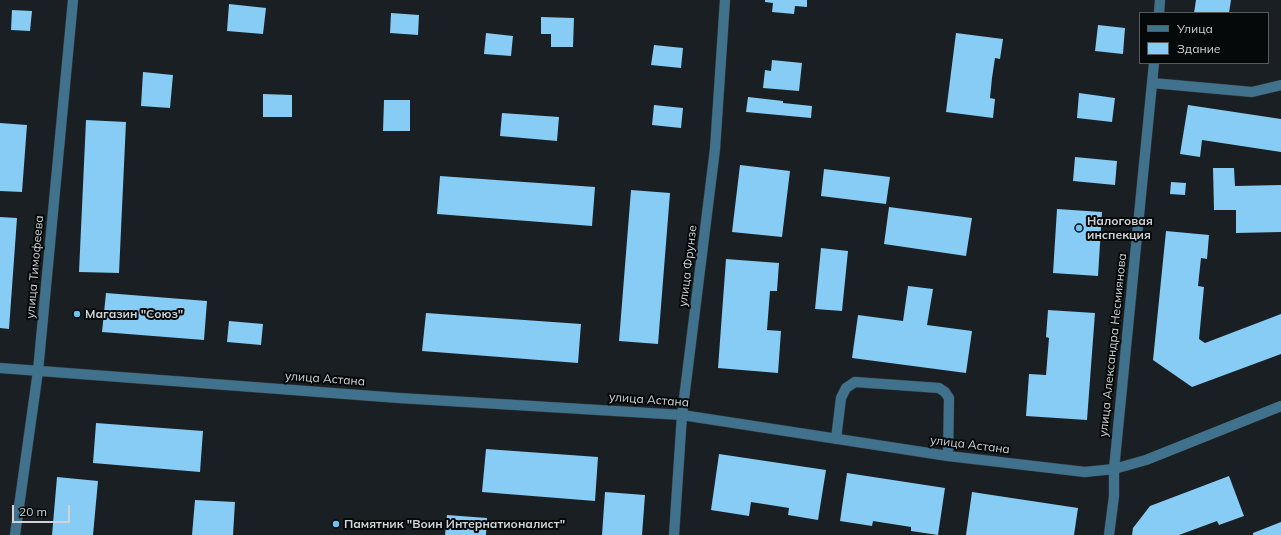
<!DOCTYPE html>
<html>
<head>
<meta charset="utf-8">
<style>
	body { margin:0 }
	#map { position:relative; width:1281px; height:535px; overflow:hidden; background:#191f23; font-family:Mulish,sans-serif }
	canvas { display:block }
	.legend { position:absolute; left:1139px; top:12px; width:130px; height:52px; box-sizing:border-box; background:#06090a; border:1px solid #565a5c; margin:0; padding:5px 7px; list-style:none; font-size:12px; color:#cfd3d6 }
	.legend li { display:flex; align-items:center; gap:8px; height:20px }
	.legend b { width:20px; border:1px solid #565a5c }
	.scale { position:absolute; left:12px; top:505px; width:58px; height:18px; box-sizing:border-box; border:2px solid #cfd3d6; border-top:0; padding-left:5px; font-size:12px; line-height:14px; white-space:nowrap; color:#cfd3d6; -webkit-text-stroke:3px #06090a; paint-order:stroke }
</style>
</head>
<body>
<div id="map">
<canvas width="1281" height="535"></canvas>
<ul class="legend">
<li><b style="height:5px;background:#41728d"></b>Улица</li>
<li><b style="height:11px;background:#86ccf4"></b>Здание</li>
</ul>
<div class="scale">20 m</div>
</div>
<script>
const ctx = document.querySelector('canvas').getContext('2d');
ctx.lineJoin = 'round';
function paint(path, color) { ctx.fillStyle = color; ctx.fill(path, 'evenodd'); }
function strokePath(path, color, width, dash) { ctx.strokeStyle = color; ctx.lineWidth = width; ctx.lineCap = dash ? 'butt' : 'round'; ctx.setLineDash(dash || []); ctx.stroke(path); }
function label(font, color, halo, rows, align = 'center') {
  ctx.font = font + ' Mulish,sans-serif'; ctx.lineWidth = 4; ctx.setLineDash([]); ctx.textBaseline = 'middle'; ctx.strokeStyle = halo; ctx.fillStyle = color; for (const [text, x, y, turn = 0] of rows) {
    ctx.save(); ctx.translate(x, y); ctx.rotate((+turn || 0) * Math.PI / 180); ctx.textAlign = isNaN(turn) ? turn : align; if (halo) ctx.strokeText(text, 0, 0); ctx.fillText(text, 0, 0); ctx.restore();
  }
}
const building = new Path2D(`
	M 765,0 L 807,0 L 807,7 L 795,6 L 794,14 L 772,12 L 773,3 L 765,2 Z
	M 1196,0 L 1231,0 L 1229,13 L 1194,13 Z
	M 229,4 L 266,8 L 263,34 L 227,31 Z
	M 12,10 L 32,11 L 30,31 L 11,30 Z
	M 391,13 L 419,15 L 418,35 L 390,33 Z
	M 541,17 L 574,18 L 573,47 L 551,47 L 551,34 L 541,34 Z
	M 1098,25 L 1125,28 L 1123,54 L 1095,51 Z
	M 486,33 L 513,36 L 511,56 L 484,54 Z
	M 956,33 L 1003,39 L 1000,59 L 995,58 L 992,78 L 990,98 L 995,99 L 993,118 L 946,112 Z
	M 654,45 L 683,48 L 681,68 L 651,65 Z
	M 772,60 L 802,63 L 799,91 L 763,88 L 765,70 L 771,71 Z
	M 143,72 L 173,75 L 170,108 L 141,106 Z
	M 1079,93 L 1115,98 L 1112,122 L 1077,118 Z
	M 263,94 L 292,95 L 292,117 L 263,117 Z
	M 748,97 L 783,101 L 783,103 L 812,106 L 811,118 L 746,112 Z
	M 384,100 L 410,100 L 410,131 L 383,131 Z
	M 654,105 L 683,108 L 681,128 L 652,125 Z
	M 1188,105 L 1281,119 L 1281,152 L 1202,140 L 1200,157 L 1180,154 Z
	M 502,113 L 559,117 L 557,141 L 500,136 Z
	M 86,120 L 126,122 L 119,273 L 79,272 Z
	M 0,123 L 27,125 L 22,192 L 0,191 Z
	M 1075,157 L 1117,161 L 1115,185 L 1073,181 Z
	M 740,165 L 790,171 L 782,237 L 732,232 Z
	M 1213,168 L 1234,168 L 1235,186 L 1281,185 L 1281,232 L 1236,233 L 1236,210 L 1214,210 Z
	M 824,169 L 890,177 L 886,204 L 821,196 Z
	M 440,176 L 595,187 L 592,226 L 437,214 Z
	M 1171,182 L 1186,183 L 1185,195 L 1170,194 Z
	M 631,190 L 670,193 L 658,344 L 619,341 Z
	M 889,207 L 972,218 L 966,256 L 884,244 Z
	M 1057,209 L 1102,212 L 1098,276 L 1053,273 Z
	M 0,217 L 17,218 L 9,329 L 0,328 Z
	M 1166,231 L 1209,235 L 1207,259 L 1201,258 L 1198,286 L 1204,287 L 1199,339 L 1205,343 L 1281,314 L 1281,354 L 1192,387 L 1153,360 Z
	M 821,248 L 848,251 L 842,311 L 815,309 Z
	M 726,259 L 779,263 L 777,291 L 770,291 L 767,330 L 781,331 L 778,373 L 718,368 Z
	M 908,286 L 933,289 L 927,325 L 972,331 L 966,373 L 852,358 L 858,315 L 903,321 Z
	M 106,293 L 207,301 L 204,340 L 102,332 Z
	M 1048,310 L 1095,313 L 1087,420 L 1026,416 L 1029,374 L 1046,375 L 1049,338 L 1046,337 Z
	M 426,313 L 581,324 L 578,363 L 422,351 Z
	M 229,321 L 263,324 L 261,345 L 227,342 Z
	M 96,423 L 203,431 L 200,472 L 93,463 Z
	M 486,449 L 598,457 L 595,501 L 482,492 Z
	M 719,454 L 826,470 L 818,520 L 788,515 L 789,508 L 751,502 L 749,516 L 711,510 Z
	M 847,473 L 945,488 L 938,535 L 911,531 L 911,527 L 873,521 L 872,526 L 840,521 Z
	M 1229,476 L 1244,516 L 1219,525 L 1217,521 L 1179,535 L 1132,535 L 1133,528 L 1150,506 Z
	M 57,477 L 98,481 L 93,535 L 52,535 Z
	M 605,492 L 645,495 L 642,535 L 602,535 Z
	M 972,492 L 1078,508 L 1074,535 L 966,535 Z
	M 195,500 L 235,502 L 233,535 L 192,535 Z
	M 447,515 L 487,518 L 486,535 L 445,535 Z
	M 1281,522 L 1281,535 L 1253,535 L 1253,533 Z`);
const minor = new Path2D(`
	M 1159,13 L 1160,0
	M 1152,83 L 1252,92 L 1281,85
	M 0,368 L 399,398 L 682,415 L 948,456 L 1085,472 L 1114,469 L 1146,460 L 1281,406
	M 836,439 L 841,398 L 846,388 L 855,382 L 939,388 L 945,392 L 949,398 L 948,456
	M 15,535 L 38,371 L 73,0
	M 674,535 L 682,415 L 715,149 L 725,0
	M 1109,535 L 1114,496 L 1114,469 L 1154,63`);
const markers = [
	[1079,228,4,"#6bc3f2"],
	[77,314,4,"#6bc3f2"],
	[336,524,4,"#6bc3f2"]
];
const poiNames = [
	["Налоговая",1087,221],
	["инспекция",1087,235],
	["Магазин \"Союз\"",85,314],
	["Памятник \"Воин Интернатионалист\"",344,524]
];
const streetNames = [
	["улица Фрунзе",688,266,-83],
	["улица Тимофеева",35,267,-85],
	["улица Александра Несмиянова",1113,345,-84],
	["улица Астана",325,379,4],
	["улица Астана",649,400,4],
	["улица Астана",970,445,7]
];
paint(building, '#86ccf4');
strokePath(minor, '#363c40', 11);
strokePath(minor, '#41728d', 10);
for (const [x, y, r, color] of markers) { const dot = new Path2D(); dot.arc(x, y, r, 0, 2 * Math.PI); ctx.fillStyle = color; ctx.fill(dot); strokePath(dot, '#06090a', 1.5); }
label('bold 12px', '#cfd3d6', '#06090a', poiNames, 'left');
label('12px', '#cfd3d6', '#06090a', streetNames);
</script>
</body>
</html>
